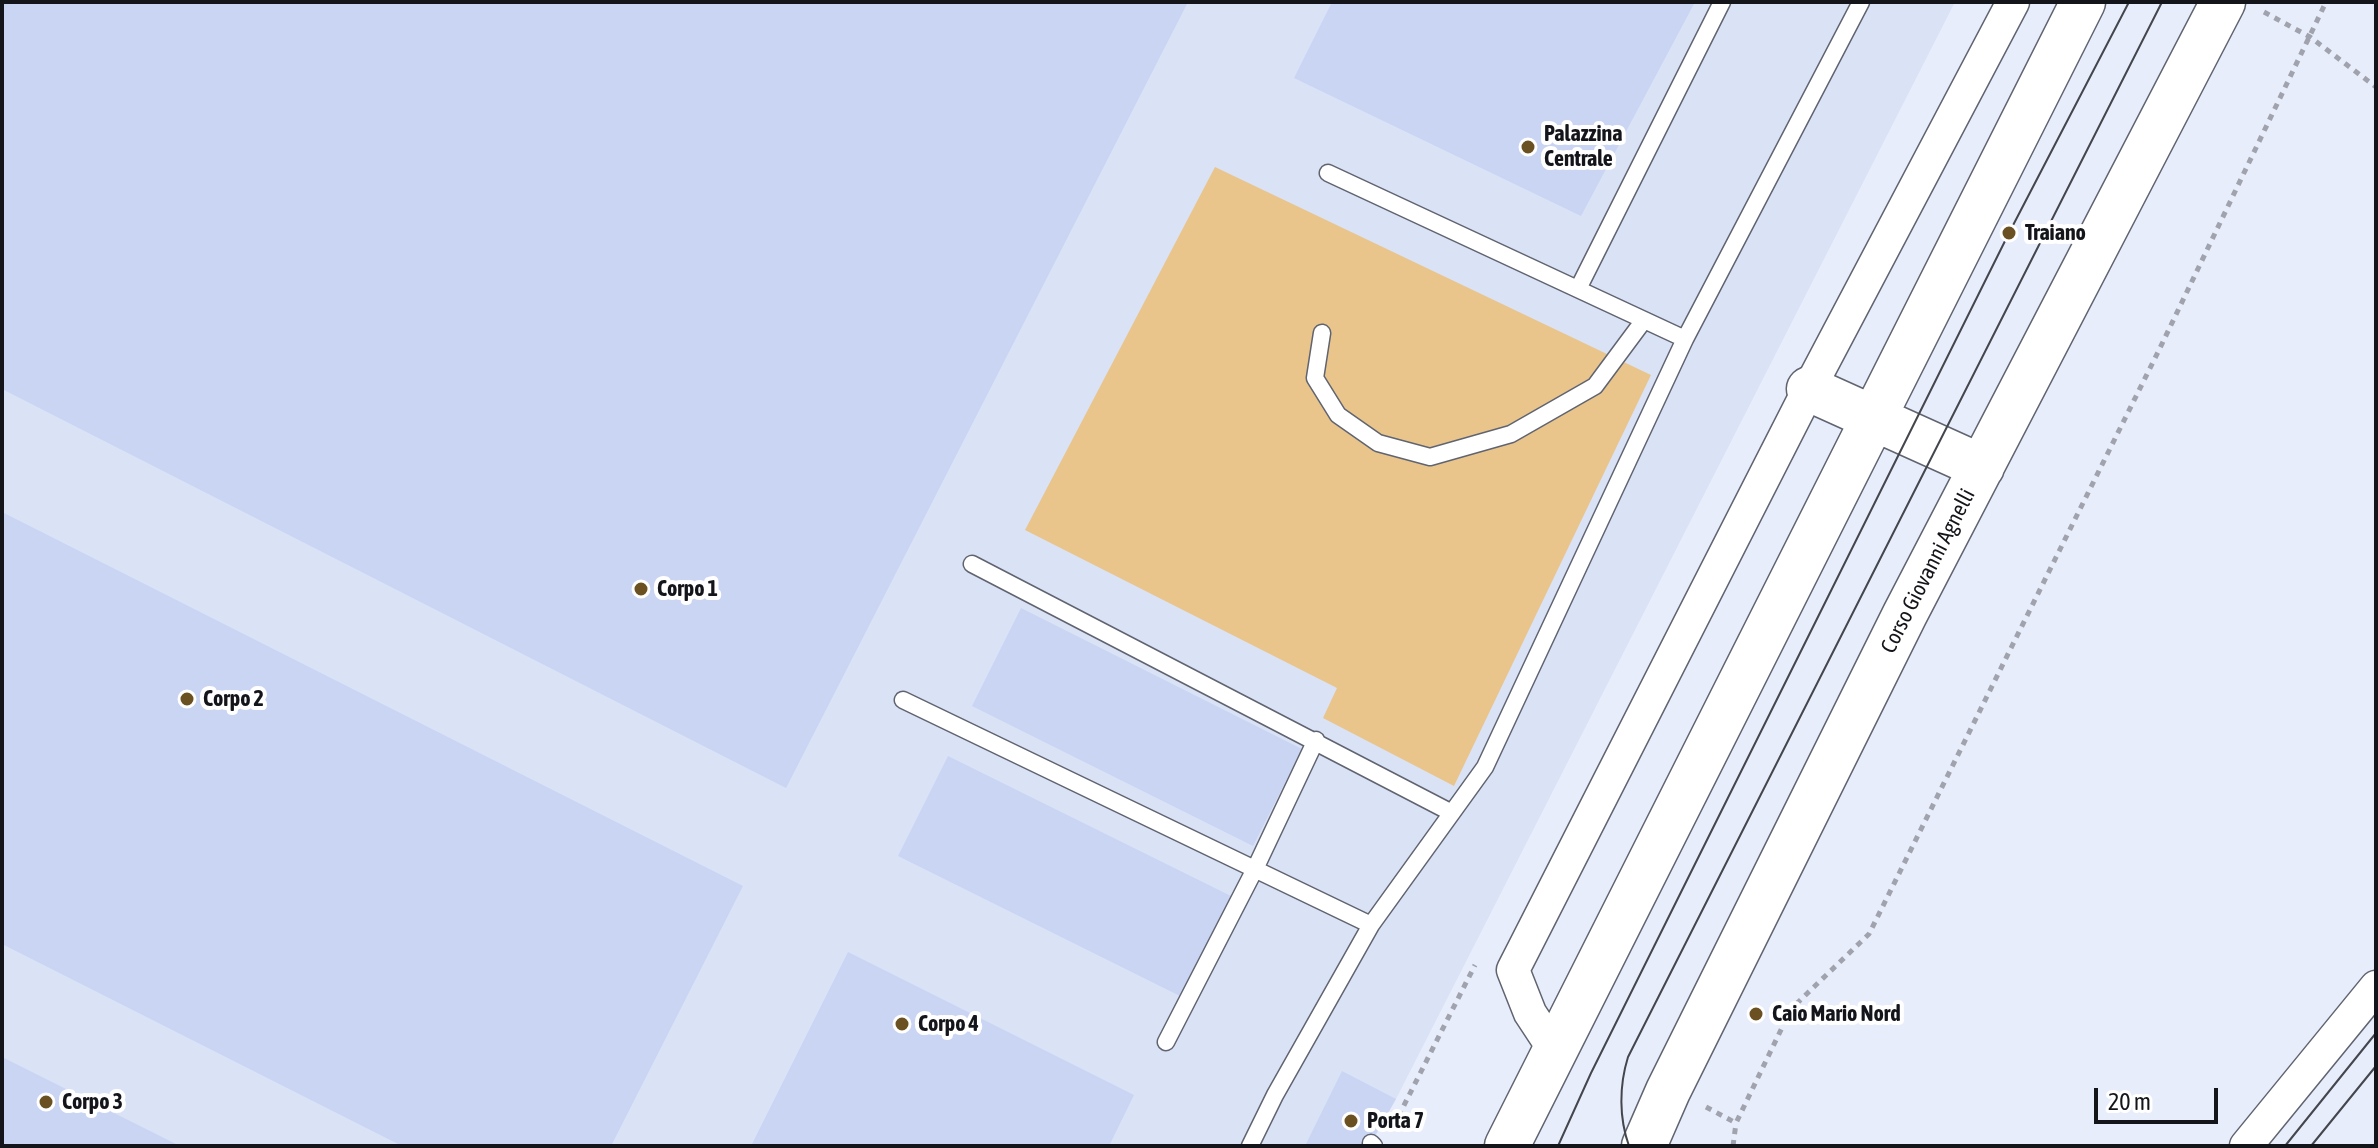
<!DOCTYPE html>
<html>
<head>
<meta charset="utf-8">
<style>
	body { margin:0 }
	#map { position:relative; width:2378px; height:1148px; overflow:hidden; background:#e8edfb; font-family:"Asap Condensed",sans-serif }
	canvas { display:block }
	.frame { position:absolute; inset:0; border:4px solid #14151a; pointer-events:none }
	.scale { position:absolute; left:2094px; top:1088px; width:124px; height:36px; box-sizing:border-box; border:4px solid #14151a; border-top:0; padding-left:10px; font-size:24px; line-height:28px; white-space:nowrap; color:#14151a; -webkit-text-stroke:6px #fff; paint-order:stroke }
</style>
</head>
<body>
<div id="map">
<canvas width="2378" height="1148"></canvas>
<div class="frame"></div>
<div class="scale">20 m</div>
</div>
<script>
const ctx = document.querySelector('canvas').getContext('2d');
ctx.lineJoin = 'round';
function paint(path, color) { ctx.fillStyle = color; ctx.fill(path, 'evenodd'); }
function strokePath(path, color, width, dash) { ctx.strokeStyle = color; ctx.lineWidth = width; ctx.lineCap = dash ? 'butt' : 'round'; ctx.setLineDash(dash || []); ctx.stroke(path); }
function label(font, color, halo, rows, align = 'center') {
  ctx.font = font + ' "Asap Condensed",sans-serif'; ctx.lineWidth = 8; ctx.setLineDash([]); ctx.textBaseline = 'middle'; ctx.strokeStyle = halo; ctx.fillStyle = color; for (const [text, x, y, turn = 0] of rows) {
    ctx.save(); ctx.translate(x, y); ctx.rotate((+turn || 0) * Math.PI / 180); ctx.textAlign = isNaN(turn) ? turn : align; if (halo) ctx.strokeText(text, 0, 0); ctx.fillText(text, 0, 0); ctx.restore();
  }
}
const built = new Path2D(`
	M 2,2 L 1955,2 L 1396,1099 L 1370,1146 L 2,1146 Z`);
const green = new Path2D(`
	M 1215,167 L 1651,375 L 1454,786 L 1323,718 L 1337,688 L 1025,530 Z`);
const building = new Path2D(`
	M 2,2 L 1188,2 L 786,788 L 2,389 Z
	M 1332,2 L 1695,2 L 1581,216 L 1294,78 Z
	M 2,512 L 743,886 L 611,1146 L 402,1146 L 2,944 Z
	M 1021,608 L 1302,749 L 1253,846 L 972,706 Z
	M 948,756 L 1233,897 L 1182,997 L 898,856 Z
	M 848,952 L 1134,1095 L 1109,1146 L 751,1146 Z
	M 2,1057 L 180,1146 L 2,1146 Z
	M 1342,1071 L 1396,1099 L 1369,1146 L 1305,1146 Z`);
const path = new Path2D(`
	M 2264,12 L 2310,37 L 2376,87
	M 1706,1107 L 1736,1123 L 1791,1009 L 1869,934 L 2159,350 L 2326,2
	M 1393,1127 L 1475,965
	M 1733,1146 L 1736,1123`);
const lane = new Path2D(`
	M 1328,173 L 1685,339
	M 1578,289 L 1722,2
	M 1322,333 L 1315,378 L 1338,415 L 1378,443 L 1430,457 L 1511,434 L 1595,386 L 1644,320
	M 972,564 L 1452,813
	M 903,700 L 1371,925
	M 1166,1042 L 1255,869 L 1316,740
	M 1371,1143 L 1374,1146
	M 1250,1146 L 1275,1095 L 1371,925 L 1485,767 L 1685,339 L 1861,2`);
const street = new Path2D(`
	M 1555,1051 L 1530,1013 L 1513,970 L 1809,389 L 2013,2
	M 2246,1146 L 2376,987`);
const primary = new Path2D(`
	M 1809,389 L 1982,467
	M 1507,1146 L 2083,2
	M 1644,1146 L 1668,1091 L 1905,614 L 2223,2`);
const tram = new Path2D(`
	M 1558,1146 L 1591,1073 L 2009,233 L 2129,2
	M 1629,1146 C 1619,1118 1619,1086 1628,1057 L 2162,2
	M 2285,1146 L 2376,1033
	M 2311,1146 L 2376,1066`);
const markers = [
	[1528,147,8,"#6b5022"],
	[2009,233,8,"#6b5022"],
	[641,589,8,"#6b5022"],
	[187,699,8,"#6b5022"],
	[1756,1014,8,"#6b5022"],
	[902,1024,8,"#6b5022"],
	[46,1102,8,"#6b5022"],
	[1351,1121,8,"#6b5022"]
];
const poiNames = [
	["Palazzina",1544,134],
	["Centrale",1544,159],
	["Traiano",2025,233],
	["Corpo 1",657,589],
	["Corpo 2",203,699],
	["Caio Mario Nord",1772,1014],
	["Corpo 4",918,1024],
	["Corpo 3",62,1102],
	["Porta 7",1367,1121]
];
const streetNames = [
	["Corso Giovanni Agnelli",1928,571,-63]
];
paint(built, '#dae2f6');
paint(green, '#e9c58c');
paint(building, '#cad5f3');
strokePath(lane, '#606470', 19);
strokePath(street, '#606470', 35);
strokePath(primary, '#606470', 47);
strokePath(path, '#a0a3ae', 5, [6, 6]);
strokePath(lane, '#fff', 16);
strokePath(street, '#fff', 32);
strokePath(primary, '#fff', 44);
strokePath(tram, '#44464d', 2);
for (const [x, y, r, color] of markers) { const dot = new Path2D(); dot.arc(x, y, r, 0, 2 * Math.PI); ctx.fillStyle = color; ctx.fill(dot); strokePath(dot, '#fff', 3); }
label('bold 22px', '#14151a', '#fff', poiNames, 'left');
label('22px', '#14151a', '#fff', streetNames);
</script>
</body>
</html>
